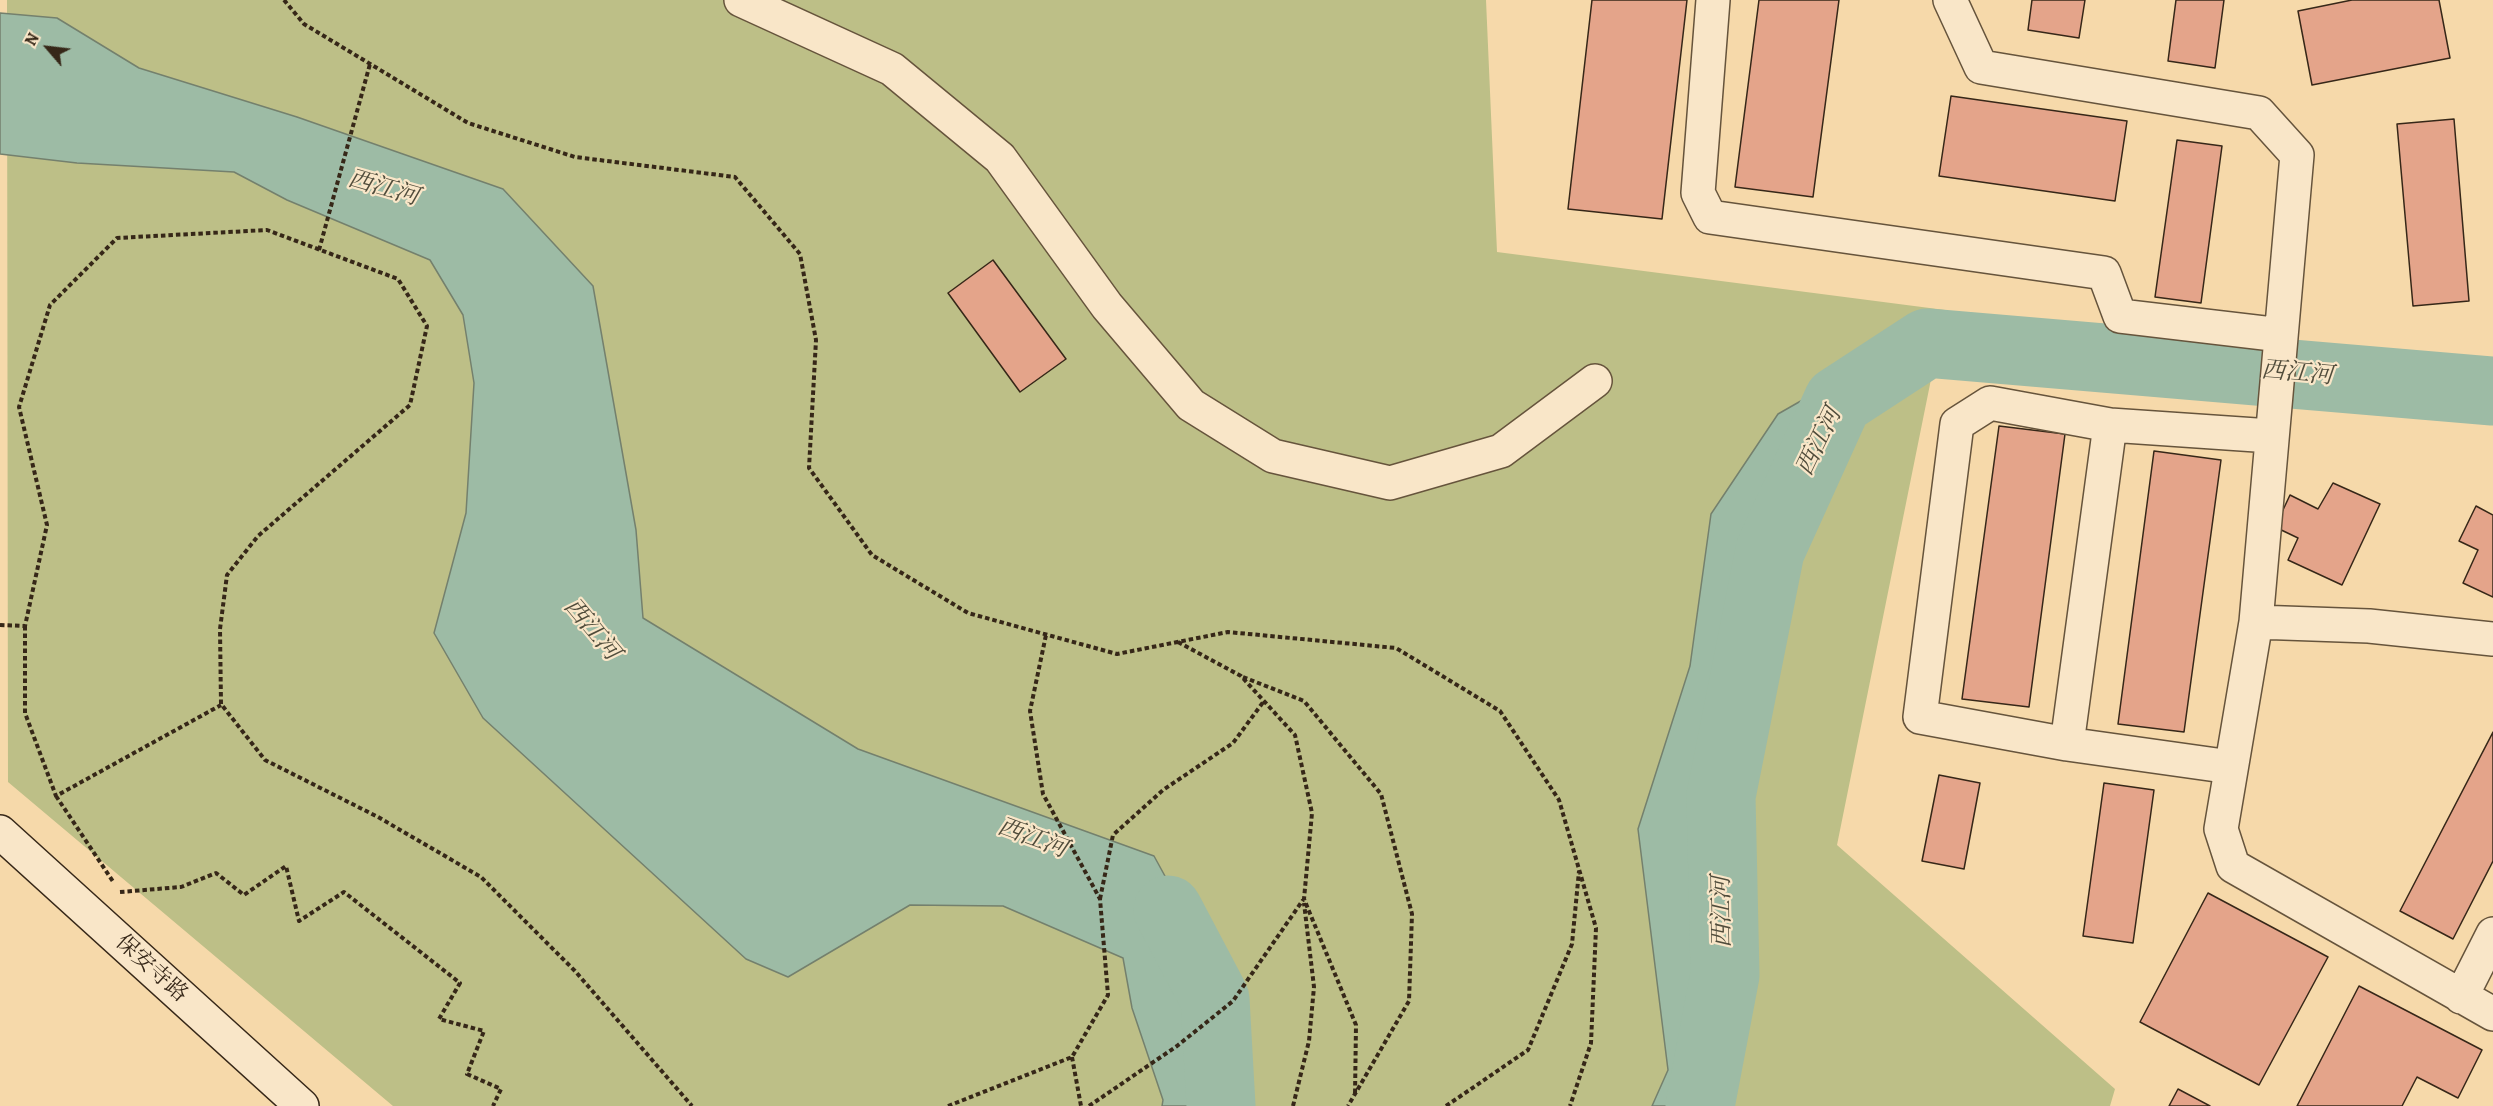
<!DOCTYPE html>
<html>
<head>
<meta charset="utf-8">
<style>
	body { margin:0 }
	#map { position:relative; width:2493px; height:1106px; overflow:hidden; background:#f6d9aa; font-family:Alegreya,serif }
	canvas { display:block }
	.north { position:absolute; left:18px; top:18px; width:60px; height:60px; -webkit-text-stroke:4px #f9e6c8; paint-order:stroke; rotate:298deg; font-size:16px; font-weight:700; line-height:24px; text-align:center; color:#362718 }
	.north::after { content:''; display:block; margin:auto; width:21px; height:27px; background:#362718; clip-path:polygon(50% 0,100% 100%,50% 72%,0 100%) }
</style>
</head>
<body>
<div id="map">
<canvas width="2493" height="1106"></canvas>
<div class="north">N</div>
</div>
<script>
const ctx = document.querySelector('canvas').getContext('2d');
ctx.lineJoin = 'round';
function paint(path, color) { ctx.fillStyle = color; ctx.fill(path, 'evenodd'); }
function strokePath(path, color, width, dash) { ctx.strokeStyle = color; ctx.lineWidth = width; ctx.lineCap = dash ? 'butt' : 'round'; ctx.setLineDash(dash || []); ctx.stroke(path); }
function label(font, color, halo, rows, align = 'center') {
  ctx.font = font + ' Alegreya,"Noto Serif SC",serif'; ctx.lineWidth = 4.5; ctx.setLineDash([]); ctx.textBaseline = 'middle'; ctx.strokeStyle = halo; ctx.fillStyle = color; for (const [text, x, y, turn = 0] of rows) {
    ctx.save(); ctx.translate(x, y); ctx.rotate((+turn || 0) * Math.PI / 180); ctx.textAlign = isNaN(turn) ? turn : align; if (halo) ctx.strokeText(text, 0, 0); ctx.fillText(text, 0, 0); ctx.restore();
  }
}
const green = new Path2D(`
	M 7,0 L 1486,0 L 1497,252 L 1945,310 L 1837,845 L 2115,1089 L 2110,1106 L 393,1106 L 8,782 Z`);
const water = new Path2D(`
	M 0,13 L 57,18 L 139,68 L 297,117 L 503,189 L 593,286 L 636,530 L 643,618 L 858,749 L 1154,856 L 1212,962 L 1212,1106 L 1162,1106 L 1163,1100 L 1132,1008 L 1123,958 L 1003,906 L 910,905 L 788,977 L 746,959 L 483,718 L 434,633 L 466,513 L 474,383 L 463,315 L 430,260 L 287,200 L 234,172 L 77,163 L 0,154 Z
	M 1848,374 L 1763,524 L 1774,612 L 1727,762 L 1702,1106 L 1652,1106 L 1668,1070 L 1638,829 L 1690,666 L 1711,514 L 1778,414 Z`);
const river = new Path2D(`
	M 1168,910 L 1215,999 L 1221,1106
	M 1700,1106 L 1725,975 L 1721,796 L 1770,551 L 1838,401 L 1927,343 L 2493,391`);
const building = new Path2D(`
	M 1592,0 L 1687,0 L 1662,219 L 1568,209 Z
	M 1759,0 L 1839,0 L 1813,197 L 1735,187 Z
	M 2032,0 L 2085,0 L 2079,38 L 2028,30 Z
	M 2176,0 L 2224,0 L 2215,68 L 2168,61 Z
	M 2352,0 L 2439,0 L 2450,58 L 2312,85 L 2298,11 Z
	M 1951,96 L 2127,121 L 2115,201 L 1939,176 Z
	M 2454,119 L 2469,301 L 2413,306 L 2397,124 Z
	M 2177,140 L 2222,146 L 2201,303 L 2155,297 Z
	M 993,260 L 1066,359 L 1020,392 L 948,293 Z
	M 1999,426 L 2065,434 L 2029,707 L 1962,699 Z
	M 2154,451 L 2221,460 L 2184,732 L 2118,724 Z
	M 2333,483 L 2380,504 L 2342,585 L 2288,560 L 2298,538 L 2275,527 L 2290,495 L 2318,509 Z
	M 2476,506 L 2493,515 L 2493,597 L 2463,583 L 2478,550 L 2459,541 Z
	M 2493,732 L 2493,861 L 2453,939 L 2400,911 Z
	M 1939,775 L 1980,783 L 1964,869 L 1922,861 Z
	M 2104,783 L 2154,790 L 2133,943 L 2083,936 Z
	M 2208,893 L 2328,957 L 2259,1085 L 2140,1022 Z
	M 2359,986 L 2482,1050 L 2458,1098 L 2417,1077 L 2402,1106 L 2297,1106 Z
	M 2178,1089 L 2210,1106 L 2169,1106 Z`);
const path = new Path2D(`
	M 284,0 L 304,24 L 468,123 L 575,157 L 735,177 L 800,254 L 816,340 L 809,468 L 872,555 L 968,613 L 1117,654 L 1228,632 L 1396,648 L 1500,711 L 1559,800 L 1596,928 L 1591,1043 L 1570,1106
	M 319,250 L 370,64
	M 0,625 L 25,626 L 47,525 L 19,407 L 50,305 L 117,238 L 267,230 L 398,279 L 427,326 L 410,405 L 258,536 L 227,575 L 220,629 L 221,704 L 265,760 L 378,817 L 481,877 L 575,971 L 692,1106
	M 25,626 L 25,713 L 56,796 L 221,705
	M 1178,642 L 1241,676 L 1295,735 L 1312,813 L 1304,899 L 1356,1025 L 1355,1095
	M 1243,677 L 1304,701 L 1381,794 L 1412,914 L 1409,1001 L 1348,1106
	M 56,796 L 114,883
	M 120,892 L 181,887 L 216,873 L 244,895 L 286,866 L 299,921 L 344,892 L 460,983 L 439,1019 L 484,1031 L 467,1074 L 501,1089 L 493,1106
	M 1100,899 L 1113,835 L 1163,790 L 1233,743 L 1264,701
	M 1072,1057 L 1081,1106
	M 948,1106 L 1072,1057 L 1108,995 L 1100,899 L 1043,794 L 1030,711 L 1046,635
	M 1089,1106 L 1177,1046 L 1233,1001 L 1303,900
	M 1293,1106 L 1309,1041 L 1314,987 L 1304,903
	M 1446,1106 L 1528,1050 L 1572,944 L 1579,871`);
const street = new Path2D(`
	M 741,0 L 892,69 L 1000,158 L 1107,306 L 1191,405 L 1273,456 L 1390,483 L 1501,451 L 1595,381
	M 1713,0 L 1698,193 L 1710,217 L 2104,273 L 2120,316 L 2281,335
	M 1950,0 L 1981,67 L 2259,113 L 2297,155 L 2256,622 L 2221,829 L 2233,866 L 2493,1014
	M 2256,622 L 2369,626 L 2493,639
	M 2067,744 L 2110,425
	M 2231,767 L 2067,744 L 1920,717 L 1957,424 L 1990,403 L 2110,425 L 2271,436
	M 2461,997 L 2493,934`);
const secondary = new Path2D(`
	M 0,832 L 302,1106`);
const streetNames = [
	["保安寺路",151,969,42]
];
const waterNames = [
	["西江河",383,189,16],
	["西江河",2297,374,5],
	["西江河",1820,442,-64],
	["西江河",591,630,50],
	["西江河",1032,839,20],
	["西江河",1723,912,-91]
];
paint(green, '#bdbf87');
paint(water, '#9dbba5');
strokePath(water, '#74806d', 1.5);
strokePath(river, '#9dbba5', 69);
paint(building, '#e4a48a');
strokePath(building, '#362718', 1.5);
strokePath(street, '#66543c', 36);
strokePath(secondary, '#362718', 36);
strokePath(path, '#362718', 4, [4.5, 3]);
strokePath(street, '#f9e6c8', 33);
strokePath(secondary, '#f9e6c8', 33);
label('22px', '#362718', '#f9e6c8', streetNames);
label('italic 24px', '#504c3b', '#f9e6c8', waterNames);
</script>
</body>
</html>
